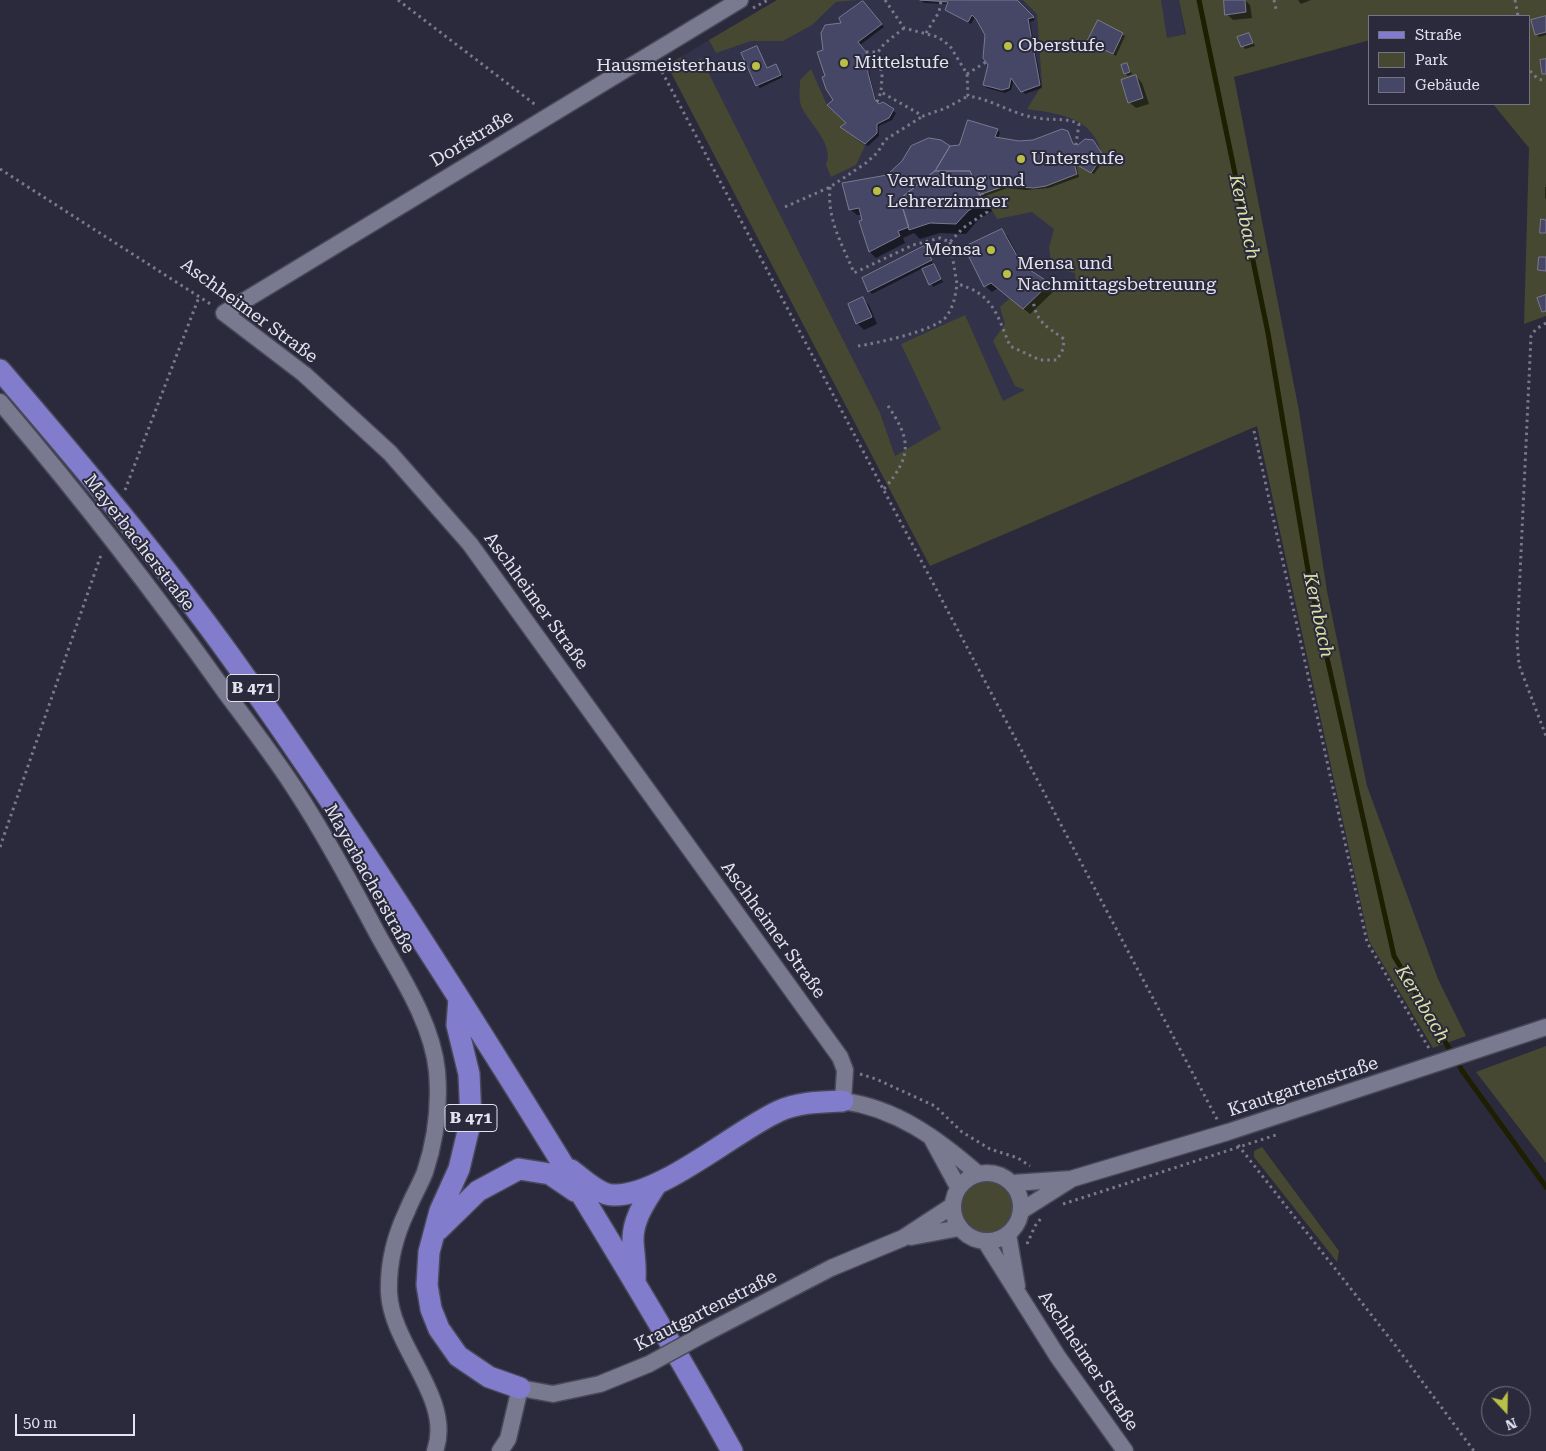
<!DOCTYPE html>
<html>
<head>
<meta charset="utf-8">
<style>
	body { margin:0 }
	#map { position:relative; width:1546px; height:1451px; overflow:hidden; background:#2a2a3c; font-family:"Roboto Serif",serif }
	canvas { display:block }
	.legend { position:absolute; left:1368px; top:15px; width:162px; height:90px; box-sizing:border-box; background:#2a2a3c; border:1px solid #747484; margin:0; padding:6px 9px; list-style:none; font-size:15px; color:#e3e3ef }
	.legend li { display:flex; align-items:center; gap:10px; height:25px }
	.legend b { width:25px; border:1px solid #747484 }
	.north { position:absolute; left:1481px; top:1386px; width:50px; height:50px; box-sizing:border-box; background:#2a2a3c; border:1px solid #747484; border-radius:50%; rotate:159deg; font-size:14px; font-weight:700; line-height:20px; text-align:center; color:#e3e3ef }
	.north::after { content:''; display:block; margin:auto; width:18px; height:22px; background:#bac045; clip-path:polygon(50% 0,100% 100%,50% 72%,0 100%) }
	.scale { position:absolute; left:15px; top:1414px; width:120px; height:22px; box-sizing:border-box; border:2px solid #e3e3ef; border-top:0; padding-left:6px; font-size:15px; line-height:18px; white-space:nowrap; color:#e3e3ef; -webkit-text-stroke:4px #2a2a3c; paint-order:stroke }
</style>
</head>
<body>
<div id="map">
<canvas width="1546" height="1451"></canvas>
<ul class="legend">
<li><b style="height:6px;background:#817ccc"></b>Straße</li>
<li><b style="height:14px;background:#464831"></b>Park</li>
<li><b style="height:14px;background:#464666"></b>Gebäude</li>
</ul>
<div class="north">N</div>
<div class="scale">50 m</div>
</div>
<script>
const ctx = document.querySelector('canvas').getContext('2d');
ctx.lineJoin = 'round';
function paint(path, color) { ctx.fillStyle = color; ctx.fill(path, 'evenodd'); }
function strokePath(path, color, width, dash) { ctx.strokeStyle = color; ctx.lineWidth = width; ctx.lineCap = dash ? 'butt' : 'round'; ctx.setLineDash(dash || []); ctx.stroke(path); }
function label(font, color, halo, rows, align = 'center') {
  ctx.font = font + ' "Roboto Serif",serif'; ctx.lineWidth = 4; ctx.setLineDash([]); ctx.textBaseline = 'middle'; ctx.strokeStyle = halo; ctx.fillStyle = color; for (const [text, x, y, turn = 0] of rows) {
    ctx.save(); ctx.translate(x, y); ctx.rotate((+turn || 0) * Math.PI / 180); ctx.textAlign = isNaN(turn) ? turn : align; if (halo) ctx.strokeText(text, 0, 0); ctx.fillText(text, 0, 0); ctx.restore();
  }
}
const built = new Path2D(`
	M 777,0 L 1179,0 L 1238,330 L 930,566 L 667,65 Z`);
const green = new Path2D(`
	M 777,0 L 858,0 L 836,2 L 812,25 L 783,41 L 751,41 L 716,53 L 709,40 Z
	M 1023,0 L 1161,0 L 1167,38 L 1186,34 L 1179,0 L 1546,0 L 1546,316 L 1524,324 L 1529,148 L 1493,104 L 1530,104 L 1530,16 L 1370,16 L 1370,40 L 1234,77 L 1299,411 L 1327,591 L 1367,786 L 1438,979 L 1466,1036 L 1433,1048 L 1369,941 L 1257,426 L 930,566 L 667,65 L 681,57 L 685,66 L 701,58 L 880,413 L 895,456 L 941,429 L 901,344 L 965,315 L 1003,401 L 1025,390 L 1015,386 L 993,341 L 1005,324 L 1000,307 L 1010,298 L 1047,286 L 1076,292 L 1075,273 L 1052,267 L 1049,248 L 1054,229 L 1032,212 L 997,219 L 982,193 L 1004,186 L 1034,188 L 1077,174 L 1074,163 L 1102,155 C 1093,117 1061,114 1027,109 L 1042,85 L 1037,14 Z
	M 811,69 L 827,105 L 846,123 L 841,127 L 865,146 L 856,165 L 831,177 L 826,165 C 835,145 810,124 802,108 C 798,101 800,88 800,80 Z
	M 1546,1046 L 1546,1163 L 1476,1072 Z
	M 1262,1147 L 1339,1251 L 1337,1262 L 1254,1157 L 1254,1151 Z
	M961 1207a26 26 0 1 1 52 0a26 26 0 1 1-52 0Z`);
const shadow = new Path2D(`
	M 921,0 L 1016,1 L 1035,20 L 1030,22 L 1042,88 L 1025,94 L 1014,80 L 1011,90 L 1005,93 L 987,88 L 984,85 L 990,65 L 986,35 L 975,17 L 971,24 L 949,12 L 946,10 L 948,4 L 924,3 Z
	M 1234,0 L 1245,0 L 1250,5 L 1252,18 L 1233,20 L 1227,14 Z
	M 1298,0 L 1311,0 L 1301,4 Z
	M 866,5 L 884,27 L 860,45 L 868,56 L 870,77 L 877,104 L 879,106 L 883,103 L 896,113 L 892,120 L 879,126 L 879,136 L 868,146 L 845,130 L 847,123 L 834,100 L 827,77 L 824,50 L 843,24 Z
	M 1546,19 L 1546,35 L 1539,37 L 1536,34 Z
	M 1099,21 L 1125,36 L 1116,56 L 1089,42 Z
	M 1249,34 L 1255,46 L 1245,49 L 1239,38 Z
	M 757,48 L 768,69 L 776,65 L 783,77 L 760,88 L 757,85 Z
	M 1127,64 L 1132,74 L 1128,76 L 1125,73 Z
	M 1136,76 L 1142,83 L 1149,104 L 1136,108 L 1129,102 Z
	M 968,122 L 998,130 L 1000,133 L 998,138 L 1019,142 L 1033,141 L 1067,133 L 1074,145 L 1096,144 L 1105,159 L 1094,174 L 1076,164 L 1079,177 L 1049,188 L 1026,190 L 1007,188 L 985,196 L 992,211 L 978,220 L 966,234 L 940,233 L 920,239 L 914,233 L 903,238 L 905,243 L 876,258 L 870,252 L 862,215 L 857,215 L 850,209 L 888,176 L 950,148 L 960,146 ZM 1009,182 L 1010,185 L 984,194 L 984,192 Z
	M 1545,187 L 1546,187 L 1546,199 L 1545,198 Z
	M 1002,230 L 1008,237 L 1025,269 L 1055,290 L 1030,314 L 998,288 L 992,292 L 985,286 Z
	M 924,247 L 943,282 L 933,287 L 923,268 L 872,294 L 869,291 Z
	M 863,299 L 869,305 L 877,324 L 864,330 L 857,323 Z`);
const stream = new Path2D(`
	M 1199,0 L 1268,333 L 1310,582 L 1394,956 L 1463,1072 L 1546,1187`);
const building = new Path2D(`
	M 1010,0 L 1017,0 L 1034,17 L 1028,19 L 1040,85 L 1021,92 L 1011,78 L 1009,88 L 1002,90 L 983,85 L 988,65 L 983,58 L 985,35 L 976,19 L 972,15 L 968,22 L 945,10 L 948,2 L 920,0 Z
	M 1224,0 L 1245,0 L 1246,12 L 1225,15 Z
	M 863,1 L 882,24 L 858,42 L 866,52 L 868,73 L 875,100 L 879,104 L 883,102 L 894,109 L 889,118 L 877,124 L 877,133 L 865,144 L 840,127 L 846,123 L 827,105 L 833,100 L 826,89 L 822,77 L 825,76 L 817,52 L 823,50 L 821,33 L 825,25 L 841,23 L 839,18 Z
	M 1546,16 L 1546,32 L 1535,35 L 1531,20 Z
	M 1098,20 L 1123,33 L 1113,54 L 1087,42 Z
	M 1249,33 L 1253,43 L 1241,47 L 1237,37 Z
	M 757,46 L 767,68 L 776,64 L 781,75 L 756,86 L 741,53 Z
	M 1546,59 L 1546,74 L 1542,74 L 1540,60 Z
	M 1127,63 L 1130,72 L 1124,74 L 1121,65 Z
	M 1136,75 L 1143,98 L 1128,103 L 1121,80 Z
	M 968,120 L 998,129 L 995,137 L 1019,141 L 1033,140 L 1062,129 L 1068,131 L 1073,144 L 1078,145 L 1085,139 L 1093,140 L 1103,155 L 1091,173 L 1074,163 L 1077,174 L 1046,186 L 1034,188 L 1004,186 L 979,195 L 970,171 L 935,171 L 950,146 L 959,145 Z
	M 929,138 L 941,140 L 950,146 L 935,171 L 900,199 L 909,227 L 898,231 L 900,236 L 869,252 L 859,221 L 862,220 L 859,208 L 849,210 L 842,183 L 887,175 L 902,161 L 911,146 Z
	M 935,171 L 970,171 L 983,201 L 968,211 L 956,224 L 930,223 L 909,230 L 900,199 Z
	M 1541,219 L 1546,220 L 1546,233 L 1540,233 Z
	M 1002,229 L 1022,265 L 1050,283 L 1023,309 L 991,283 L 984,287 L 964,247 Z
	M 924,246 L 932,260 L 868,292 L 862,278 Z
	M 1539,257 L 1546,257 L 1546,271 L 1538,270 Z
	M 934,264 L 941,279 L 929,285 L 922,269 Z
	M 1546,295 L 1546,311 L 1542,312 L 1537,298 Z
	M 863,297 L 872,317 L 856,324 L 848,304 Z`);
const path = new Path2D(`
	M 398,0 L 537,106
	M 885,0 L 904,28 L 938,37 L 950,46 L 967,74 L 968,96 C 992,99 1013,115 1038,118 C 1053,121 1065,117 1079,124 L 1076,144
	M 1274,0 L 1276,9
	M 1515,0 L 1518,16
	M 753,8 L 768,0
	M 904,28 L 884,44 L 878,52 L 882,76 L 881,92 L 923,116 L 946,108 L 968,96
	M 926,33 L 939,12 L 941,1
	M 866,52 L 878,52
	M 659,66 L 1218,1121
	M 1530,71 L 1538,79 L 1546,81
	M 967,74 L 986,62
	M 877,102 L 881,92
	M 0,169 L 212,305
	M 830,187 C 827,221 842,243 854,273 L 913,245 L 940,238 L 950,242 L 963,228 L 987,212 L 982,193
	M 785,207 L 830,187 L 866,163 L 878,152 L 885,140 L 923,116
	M 950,242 L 957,284 C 993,293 997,315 1010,346 L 1040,360 L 1057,360 L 1063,349 L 1064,339 C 1046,326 1036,322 1033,300
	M 1546,323 L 1536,329 L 1531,336 L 1517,640 L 1519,665 L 1546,736
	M 858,346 C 877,343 934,331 946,317 C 954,306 955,297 957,284
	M 1254,431 L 1367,942 L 1430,1050
	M 884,489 C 913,455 911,439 886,403
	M 125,490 L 199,297
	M 0,847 L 102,552
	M 860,1074 L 876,1079 L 935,1106 L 962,1132 L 990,1149 L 1018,1158 L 1030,1166
	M 1238,1145 L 1395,1345 L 1474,1451
	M 1063,1204 L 1276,1135
	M 1027,1244 L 1035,1226 L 1042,1217`);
const minor = new Path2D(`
	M 740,0 L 224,313 L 304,374 L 390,453 L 470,544 L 840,1057 L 845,1070 L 843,1101 C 896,1108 938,1139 977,1173
	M 0,402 C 80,496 155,593 226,693 C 249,724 272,754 293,786 C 324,833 351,884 377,933 C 400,975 432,1022 437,1071 C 440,1106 436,1139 425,1172 C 420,1185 412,1198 407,1211 C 395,1236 388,1265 389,1293 C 392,1347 454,1399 435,1451
	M 932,1139 L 958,1187
	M953 1207a34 34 0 1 1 68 0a34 34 0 1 1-68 0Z
	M 1013,1183 L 1071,1179 L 1228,1132 L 1546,1027
	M 1021,1211 L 1070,1180
	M 1008,1234 L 1017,1286
	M 911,1237 L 959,1228
	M 985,1241 L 1058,1357 L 1125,1451
	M 704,1334 L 831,1268 L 903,1238 L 952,1206
	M 500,1451 L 508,1439 L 520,1388 L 553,1394 L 600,1384 L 649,1364`);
const major = new Path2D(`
	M 0,370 C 80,463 159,557 231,657 C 326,790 416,929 503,1068 C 582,1194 660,1321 732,1451
	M 459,998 L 457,1025 L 469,1074 L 471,1119 L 459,1169 L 440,1211 L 429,1252 L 427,1285 L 431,1309 L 439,1329 L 458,1356 L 489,1377 L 520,1388
	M 571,1170 C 582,1178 599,1195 613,1195 C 660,1197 735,1131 779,1111 C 799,1102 821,1102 843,1101
	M 438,1230 L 478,1191 L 519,1169 L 550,1174 L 575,1191
	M 635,1280 C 636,1266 634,1255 633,1242 C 632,1220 645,1202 656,1185`);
const minorBridge = new Path2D(`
	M 649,1364 L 704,1334`);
const markers = [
	[1008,46,5,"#bac045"],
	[844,63,5,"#bac045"],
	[756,66,5,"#bac045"],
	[1021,159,5,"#bac045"],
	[877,191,5,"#bac045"],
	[991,250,5,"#bac045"],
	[1007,274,5,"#bac045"]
];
const shields = [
	[253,688,52],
	[471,1118,52]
];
const shieldNames = [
	["B 471",253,688],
	["B 471",471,1118]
];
const poiNames = [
	["Oberstufe",1018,46],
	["Mittelstufe",854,63],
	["Hausmeisterhaus",746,66,"right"],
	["Unterstufe",1031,159],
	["Verwaltung und",887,181],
	["Lehrerzimmer",887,202],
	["Mensa",981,250,"right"],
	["Mensa und",1017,264],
	["Nachmittagsbetreuung",1017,285]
];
const streetNames = [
	["Dorfstraße",472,139,-31],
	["Aschheimer Straße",249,311,36],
	["Mayerbacherstraße",139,543,52],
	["Aschheimer Straße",536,601,54],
	["Mayerbacherstraße",369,879,61],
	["Aschheimer Straße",773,930,54],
	["Krautgartenstraße",1303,1087,-18],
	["Krautgartenstraße",706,1311,-27],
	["Aschheimer Straße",1088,1361,56]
];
const waterNames = [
	["Kernbach",1244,217,78],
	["Kernbach",1318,615,78],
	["Kernbach",1422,1004,59]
];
paint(built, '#32324a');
paint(green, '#464831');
paint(shadow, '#0007');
strokePath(stream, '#1d1f00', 5);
paint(building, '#464666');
strokePath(building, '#79798f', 1);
strokePath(minor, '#494858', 19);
strokePath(major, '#494858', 24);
strokePath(path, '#797989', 3, [2.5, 4]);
strokePath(minor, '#79798f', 16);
strokePath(major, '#817ccc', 21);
strokePath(minorBridge, '#494858', 19, []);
strokePath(minorBridge, '#79798f', 16);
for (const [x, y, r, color] of markers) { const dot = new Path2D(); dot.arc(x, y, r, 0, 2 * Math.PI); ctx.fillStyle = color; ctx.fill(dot); strokePath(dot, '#2a2a3c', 2); }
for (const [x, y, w] of shields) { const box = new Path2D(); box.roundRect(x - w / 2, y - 13.5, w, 27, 4); ctx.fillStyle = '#2a2a3c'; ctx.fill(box); strokePath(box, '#e3e3ef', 1); }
label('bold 16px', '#e3e3ef', null, shieldNames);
label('18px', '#e3e3ef', '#2a2a3c', poiNames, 'left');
label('18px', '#e3e3ef', '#2a2a3c', streetNames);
label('italic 19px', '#dbe0a1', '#2a2a3c', waterNames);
</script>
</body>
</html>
